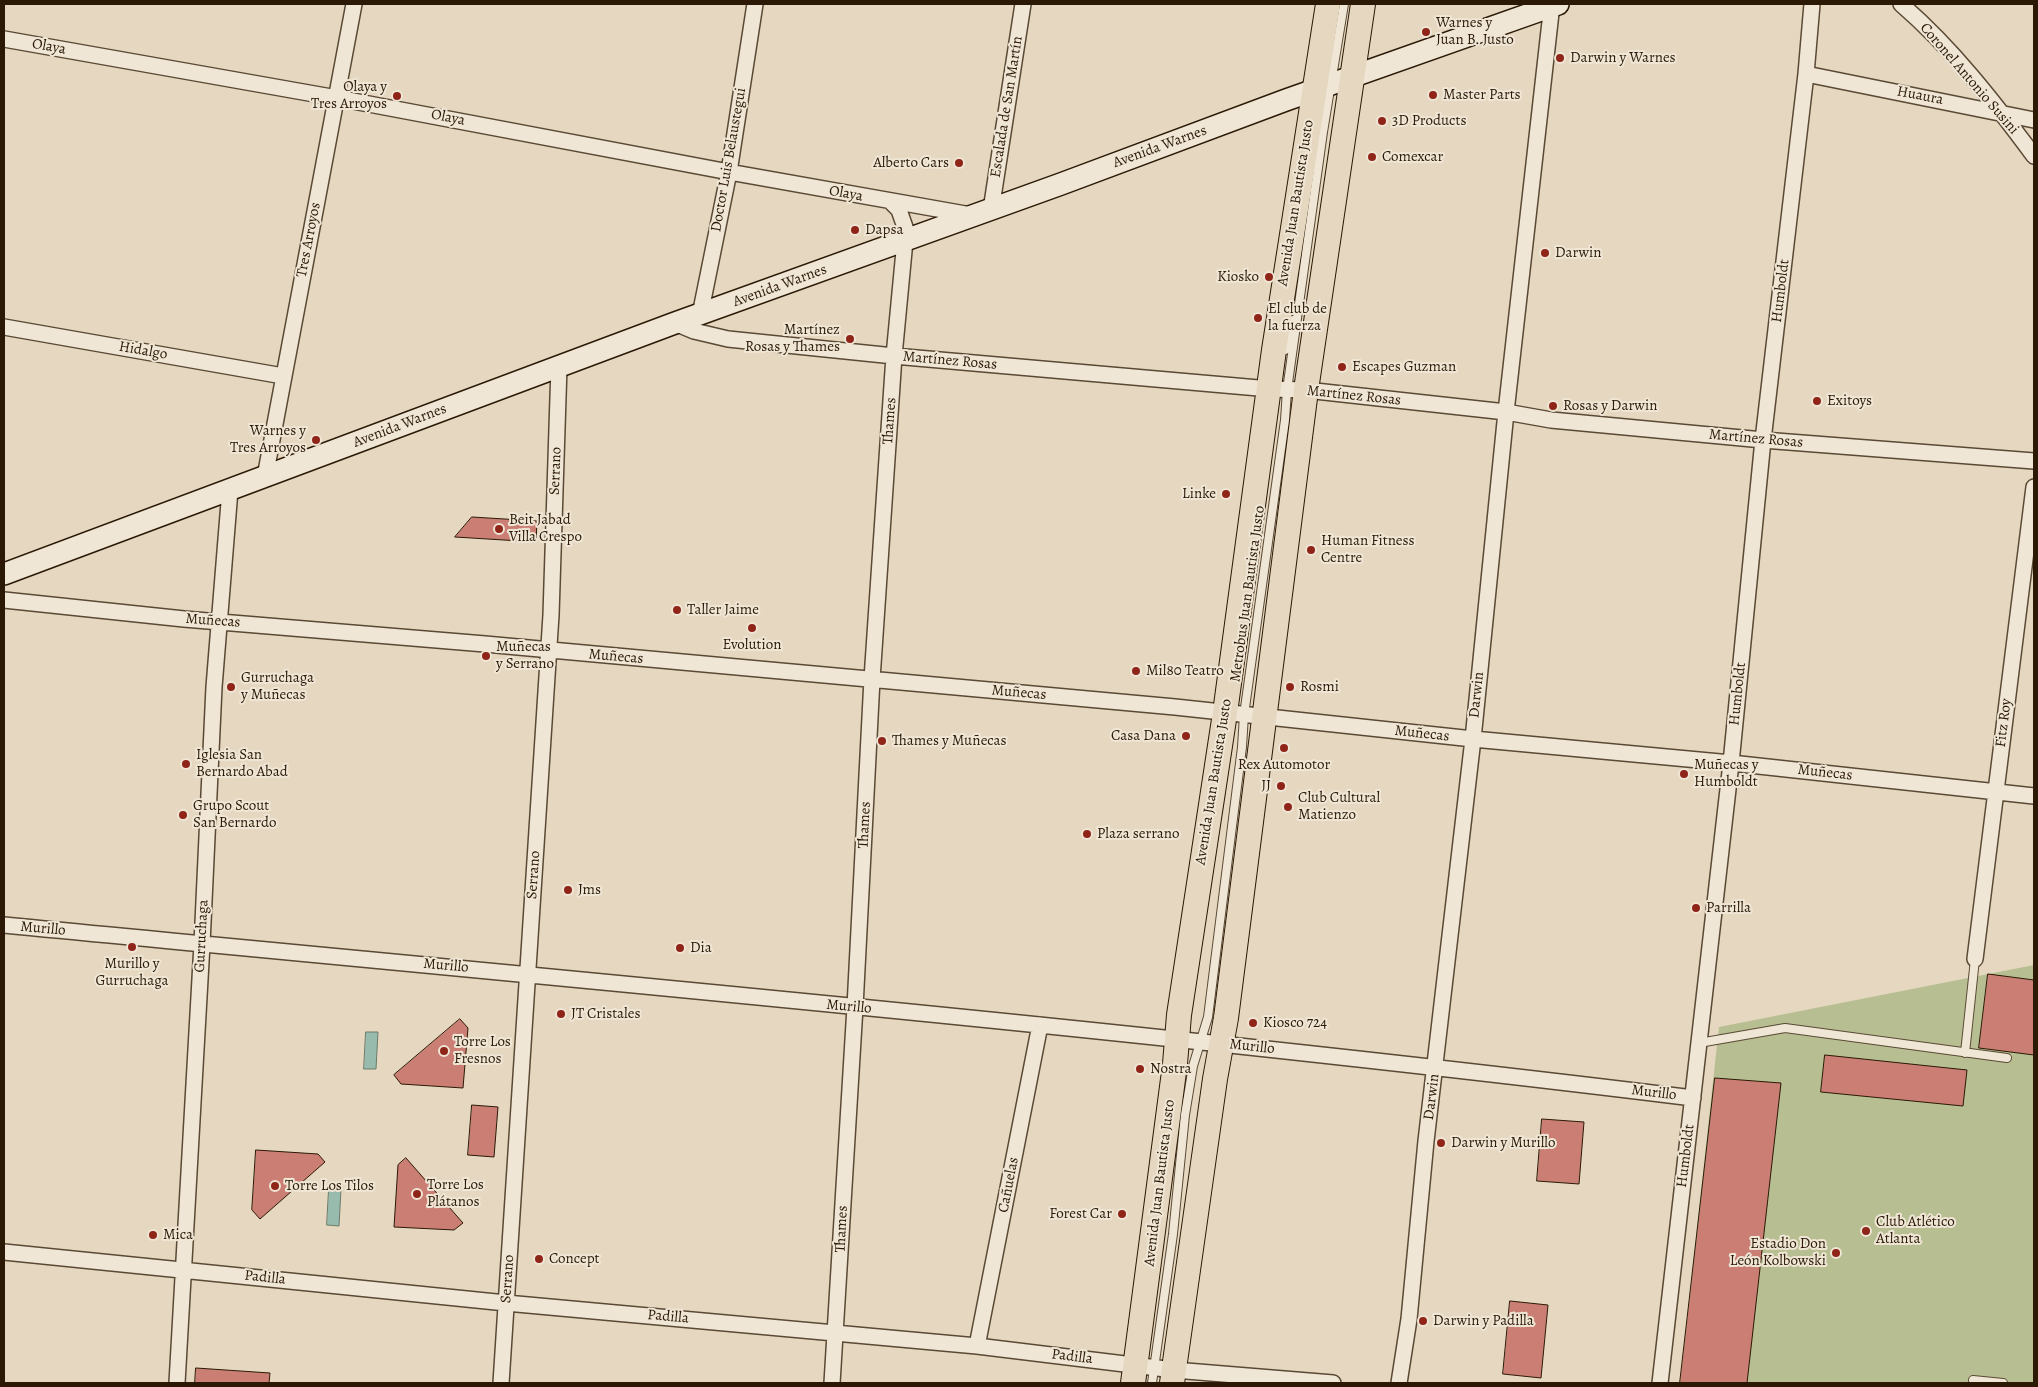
<!DOCTYPE html>
<html>
<head>
<meta charset="utf-8">
<style>
	body { margin:0 }
	#map { position:relative; width:2038px; height:1387px; overflow:hidden; background:#e6d8c0; font-family:Alegreya,serif }
	canvas { display:block }
	.frame { position:absolute; inset:0; border:5px solid #2b1905; pointer-events:none }
</style>
</head>
<body>
<div id="map">
<canvas width="2038" height="1387"></canvas>
<div class="frame"></div>
</div>
<script>
const ctx = document.querySelector('canvas').getContext('2d');
ctx.lineJoin = 'round';
function paint(path, color) { ctx.fillStyle = color; ctx.fill(path, 'evenodd'); }
function strokePath(path, color, width, dash) { ctx.strokeStyle = color; ctx.lineWidth = width; ctx.lineCap = dash ? 'butt' : 'round'; ctx.setLineDash(dash || []); ctx.stroke(path); }
function label(font, color, halo, rows, align = 'center') {
  ctx.font = font + ' Alegreya,serif'; ctx.lineWidth = 4; ctx.setLineDash([]); ctx.textBaseline = 'middle'; ctx.strokeStyle = halo; ctx.fillStyle = color; for (const [text, x, y, turn = 0] of rows) {
    ctx.save(); ctx.translate(x, y); ctx.rotate((+turn || 0) * Math.PI / 180); ctx.textAlign = isNaN(turn) ? turn : align; if (halo) ctx.strokeText(text, 0, 0); ctx.fillText(text, 0, 0); ctx.restore();
  }
}
const green = new Path2D(`
	M 2034,965 L 2034,1383 L 1680,1383 L 1719,1027 Z`);
const water = new Path2D(`
	M 366,1032 L 378,1032 L 376,1069 L 364,1069 Z
	M 329,1189 L 341,1189 L 339,1226 L 327,1225 Z`);
const building = new Path2D(`
	M 472,517 L 537,521 L 536,542 L 455,537 Z
	M 1988,974 L 2034,980 L 2034,1055 L 1979,1048 Z
	M 460,1019 L 468,1028 L 463,1088 L 401,1084 L 394,1075 Z
	M 1825,1055 L 1967,1070 L 1963,1106 L 1821,1092 Z
	M 1715,1078 L 1781,1083 L 1747,1383 L 1680,1383 Z
	M 472,1105 L 498,1107 L 494,1157 L 468,1155 Z
	M 1542,1119 L 1584,1122 L 1579,1184 L 1537,1181 Z
	M 256,1150 L 318,1154 L 325,1162 L 260,1219 L 252,1210 Z
	M 406,1158 L 463,1223 L 454,1230 L 394,1227 L 398,1165 Z
	M 1510,1301 L 1548,1305 L 1541,1378 L 1503,1374 Z
	M 196,1368 L 270,1373 L 269,1383 L 195,1383 Z`);
const lane = new Path2D(`
	M 1285,350 L 1293,320
	M 1699,1043 L 1785,1028 L 2007,1058
	M 1965,1053 L 1975,959
	M 1973,1380 L 2003,1383
	M 1152,1383 L 1173,1234 L 1185,1115 L 1193,1066 L 1208,1017 L 1242,747 L 1244,715 L 1285,420 L 1287,390 L 1323,132 L 1344,4`);
const street = new Path2D(`
	M 1901,4 C 1952,48 1994,102 2034,156
	M 4,39 L 337,98 L 729,172 L 971,215
	M 1806,74 L 2034,120
	M 991,210 L 1023,4
	M 700,315 L 729,172 L 755,4
	M 675,323 L 694,331 L 728,339 L 894,356 L 1270,389 L 1306,390 L 1506,412 L 1551,420 L 1763,440 L 2034,461
	M 4,327 L 283,376
	M 265,477 L 354,4
	M 4,600 L 184,619 L 485,644 L 1175,707 L 1473,739 L 1731,763 L 2034,796
	M 4,925 C 567,979 1131,1029 1693,1098
	M 1975,959 L 2034,487
	M 4,1252 L 506,1303 L 977,1346 L 1174,1370 L 1333,1383
	M 977,1346 L 1040,1025
	M 177,1383 L 202,944 L 214,687 L 230,490
	M 501,1383 L 551,615 L 559,366
	M 832,1383 L 855,1007 L 872,679 L 894,356 L 906,230 L 899,210 L 891,202
	M 1399,1383 L 1409,1319 L 1426,1141 L 1473,739 L 1506,412 L 1552,4
	M 1660,1383 L 1731,763 L 1763,440 L 1806,74 L 1812,4`);
const secondary = new Path2D(`
	M 4,574 L 675,323 L 1061,184 L 1286,100 L 1558,4`);
const primary = new Path2D(`
	M 1133,1383 L 1175,1064 L 1179,1015 L 1225,713 L 1274,350 L 1328,4
	M 1172,1383 L 1215,1079 L 1226,1018 L 1306,390 L 1363,4`);
const markers = [
	[1426,32,5,"#8f2418"],
	[1560,58,5,"#8f2418"],
	[1433,95,5,"#8f2418"],
	[397,96,5,"#8f2418"],
	[1382,121,5,"#8f2418"],
	[1372,157,5,"#8f2418"],
	[959,163,5,"#8f2418"],
	[855,230,5,"#8f2418"],
	[1545,253,5,"#8f2418"],
	[1269,277,5,"#8f2418"],
	[1258,318,5,"#8f2418"],
	[850,339,5,"#8f2418"],
	[1342,367,5,"#8f2418"],
	[1817,401,5,"#8f2418"],
	[1553,406,5,"#8f2418"],
	[316,440,5,"#8f2418"],
	[1226,494,5,"#8f2418"],
	[499,529,5,"#8f2418"],
	[1311,550,5,"#8f2418"],
	[677,610,5,"#8f2418"],
	[752,628,5,"#8f2418"],
	[486,656,5,"#8f2418"],
	[1136,671,5,"#8f2418"],
	[231,687,5,"#8f2418"],
	[1290,687,5,"#8f2418"],
	[1186,736,5,"#8f2418"],
	[882,741,5,"#8f2418"],
	[1284,748,5,"#8f2418"],
	[186,764,5,"#8f2418"],
	[1684,774,5,"#8f2418"],
	[1281,786,5,"#8f2418"],
	[1288,807,5,"#8f2418"],
	[183,815,5,"#8f2418"],
	[1087,834,5,"#8f2418"],
	[568,890,5,"#8f2418"],
	[1696,908,5,"#8f2418"],
	[132,947,5,"#8f2418"],
	[680,948,5,"#8f2418"],
	[561,1014,5,"#8f2418"],
	[1253,1023,5,"#8f2418"],
	[444,1051,5,"#8f2418"],
	[1140,1069,5,"#8f2418"],
	[1441,1143,5,"#8f2418"],
	[275,1186,5,"#8f2418"],
	[417,1194,5,"#8f2418"],
	[1122,1214,5,"#8f2418"],
	[1866,1231,5,"#8f2418"],
	[153,1235,5,"#8f2418"],
	[1836,1253,5,"#8f2418"],
	[539,1259,5,"#8f2418"],
	[1423,1321,5,"#8f2418"]
];
const poiNames = [
	["Warnes y",1436,23],
	["Juan B. Justo",1436,40],
	["Darwin y Warnes",1570,58],
	["Olaya y",387,87,"right"],
	["Tres Arroyos",387,104,"right"],
	["Master Parts",1443,95],
	["3D Products",1392,121],
	["Comexcar",1382,157],
	["Alberto Cars",949,163,"right"],
	["Dapsa",865,230],
	["Darwin",1555,253],
	["Kiosko",1259,277,"right"],
	["El club de",1268,309],
	["la fuerza",1268,326],
	["Martínez",840,330,"right"],
	["Rosas y Thames",840,347,"right"],
	["Escapes Guzman",1352,367],
	["Exitoys",1827,401],
	["Rosas y Darwin",1563,406],
	["Warnes y",306,431,"right"],
	["Tres Arroyos",306,448,"right"],
	["Linke",1216,494,"right"],
	["Beit Jabad",509,520],
	["Villa Crespo",509,537],
	["Human Fitness",1321,541],
	["Centre",1321,558],
	["Taller Jaime",687,610],
	["Evolution",752,645,"center"],
	["Muñecas",496,647],
	["y Serrano",496,664],
	["Mil80 Teatro",1146,671],
	["Gurruchaga",241,678],
	["y Muñecas",241,695],
	["Rosmi",1300,687],
	["Casa Dana",1176,736,"right"],
	["Thames y Muñecas",892,741],
	["Iglesia San",196,755],
	["Bernardo Abad",196,772],
	["Rex Automotor",1284,765,"center"],
	["Muñecas y",1694,765],
	["Humboldt",1694,782],
	["JJ",1271,786,"right"],
	["Club Cultural",1298,798],
	["Matienzo",1298,815],
	["Grupo Scout",193,806],
	["San Bernardo",193,823],
	["Plaza serrano",1097,834],
	["Jms",578,890],
	["Parrilla",1706,908],
	["Dia",690,948],
	["Murillo y",132,964,"center"],
	["Gurruchaga",132,981,"center"],
	["JT Cristales",571,1014],
	["Kiosco 724",1263,1023],
	["Torre Los",454,1042],
	["Fresnos",454,1059],
	["Nostra",1150,1069],
	["Darwin y Murillo",1451,1143],
	["Torre Los",427,1185],
	["Plátanos",427,1202],
	["Torre Los Tilos",285,1186],
	["Forest Car",1112,1214,"right"],
	["Club Atlético",1876,1222],
	["Atlanta",1876,1239],
	["Mica",163,1235],
	["Estadio Don",1826,1244,"right"],
	["León Kolbowski",1826,1261,"right"],
	["Concept",549,1259],
	["Darwin y Padilla",1433,1321]
];
const streetNames = [
	["Olaya",49,47,10],
	["Coronel Antonio Susini",1969,79,49],
	["Huaura",1920,96,11],
	["Escalada de San Martín",1007,107,-81],
	["Olaya",448,118,11],
	["Avenida Warnes",1160,147,-20],
	["Doctor Luis Belaustegui",729,160,-80],
	["Olaya",846,194,10],
	["Avenida Juan Bautista Justo",1296,203,-81],
	["Tres Arroyos",309,240,-79],
	["Avenida Warnes",780,286,-20],
	["Humboldt",1781,291,-83],
	["Hidalgo",143,351,10],
	["Martínez Rosas",950,361,5],
	["Martínez Rosas",1354,396,6],
	["Thames",890,421,-86],
	["Avenida Warnes",400,426,-21],
	["Martínez Rosas",1756,439,5],
	["Serrano",556,471,-88],
	["Metrobus Juan Bautista Justo",1248,594,-82],
	["Muñecas",213,621,4],
	["Muñecas",616,657,5],
	["Muñecas",1019,693,5],
	["Humboldt",1738,694,-84],
	["Darwin",1477,695,-84],
	["Fitz Roy",2004,723,-83],
	["Muñecas",1422,734,6],
	["Muñecas",1825,773,6],
	["Avenida Juan Bautista Justo",1214,782,-81],
	["Thames",865,825,-87],
	["Serrano",534,875,-86],
	["Murillo",43,929,5],
	["Gurruchaga",202,936,-87],
	["Murillo",446,966,5],
	["Murillo",849,1007,5],
	["Murillo",1252,1047,6],
	["Murillo",1654,1093,7],
	["Darwin",1432,1097,-83],
	["Humboldt",1686,1156,-83],
	["Avenida Juan Bautista Justo",1160,1183,-83],
	["Cañuelas",1009,1185,-79],
	["Thames",842,1229,-87],
	["Padilla",265,1278,6],
	["Serrano",508,1279,-86],
	["Padilla",668,1317,5],
	["Padilla",1072,1357,7]
];
paint(green, '#b7be91');
paint(water, '#97bbad');
strokePath(water, '#6c7a6a', 1);
paint(building, '#ca7e74');
strokePath(building, '#2b1905', 1);
strokePath(lane, '#5a4934', 10);
strokePath(street, '#5a4934', 18);
strokePath(secondary, '#2b1905', 24);
strokePath(primary, '#2b1905', 26);
strokePath(lane, '#efe6d6', 8);
strokePath(street, '#efe6d6', 15);
strokePath(secondary, '#efe6d6', 21);
strokePath(primary, '#e6d8c0', 24);
for (const [x, y, r, color] of markers) { const dot = new Path2D(); dot.arc(x, y, r, 0, 2 * Math.PI); ctx.fillStyle = color; ctx.fill(dot); strokePath(dot, '#efe6d6', 2); }
label('15px', '#2b1905', '#efe6d6', poiNames, 'left');
label('15px', '#2b1905', '#efe6d6', streetNames);
</script>
</body>
</html>
